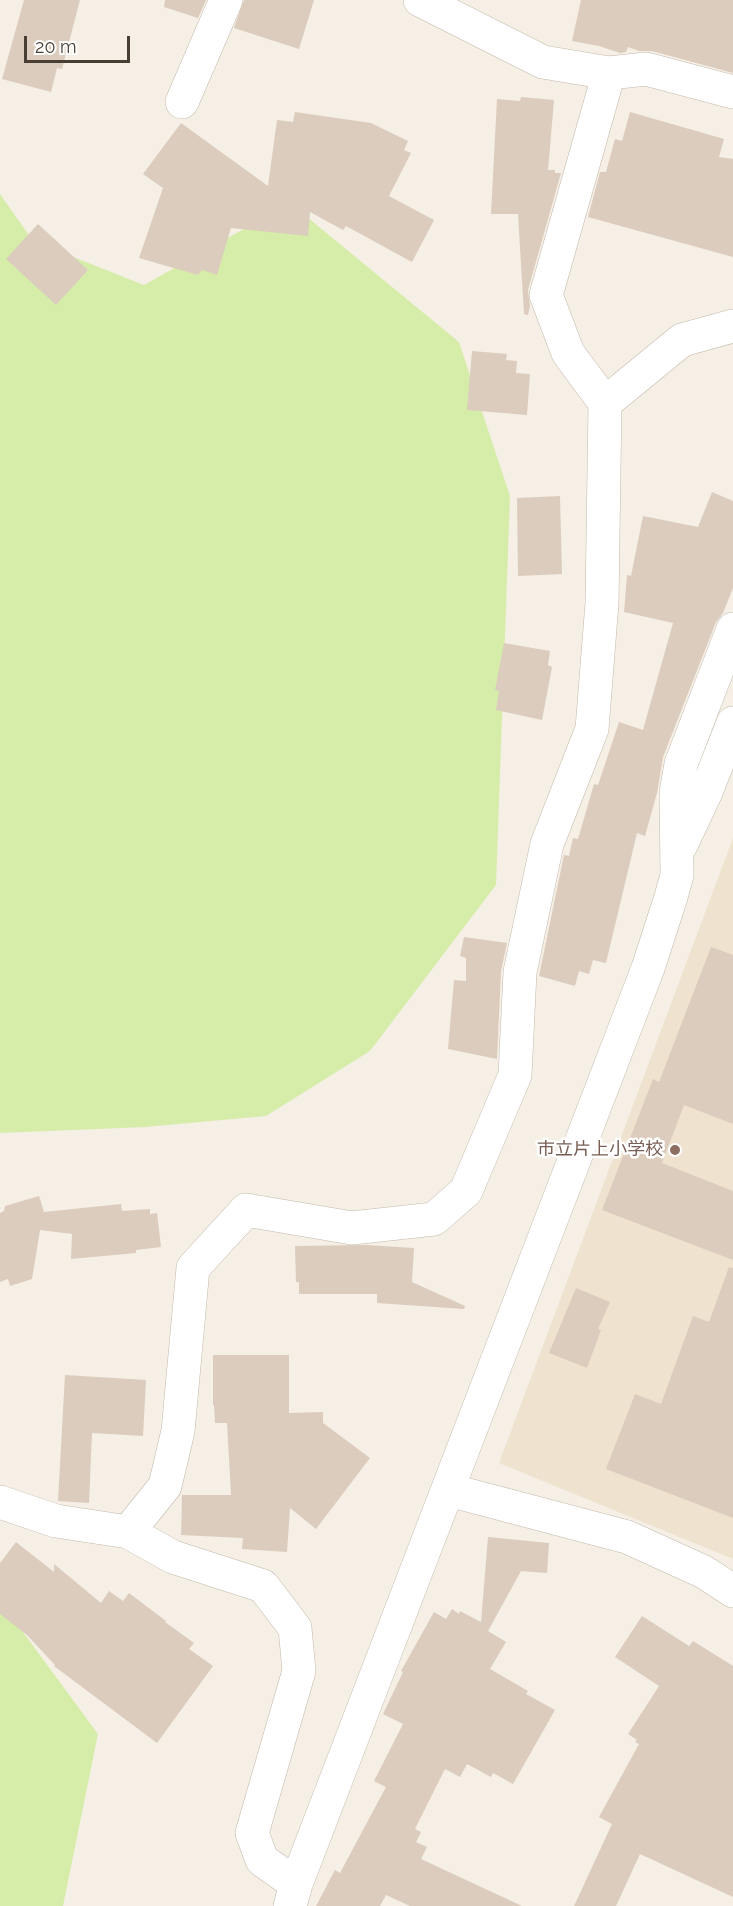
<!DOCTYPE html>
<html>
<head>
<meta charset="utf-8">
<style>
	body { margin:0 }
	#map { position:relative; width:733px; height:1906px; overflow:hidden; background:#f5efe6; font-family:Raleway,sans-serif }
	canvas { display:block }
	.scale { position:absolute; left:24px; top:36px; width:106px; height:27px; box-sizing:border-box; border:3px solid #483e34; border-top:0; padding-left:8px; font-size:18px; line-height:21px; white-space:nowrap; color:#483e34; -webkit-text-stroke:4px #fff; paint-order:stroke }
</style>
</head>
<body>
<div id="map">
<canvas width="733" height="1906"></canvas>
<div class="scale">20 m</div>
</div>
<script>
const ctx = document.querySelector('canvas').getContext('2d');
ctx.lineJoin = 'round';
function paint(path, color) { ctx.fillStyle = color; ctx.fill(path, 'evenodd'); }
function strokePath(path, color, width, dash) { ctx.strokeStyle = color; ctx.lineWidth = width; ctx.lineCap = dash ? 'butt' : 'round'; ctx.setLineDash(dash || []); ctx.stroke(path); }
function label(font, color, halo, rows, align = 'center') {
  ctx.font = font + ' Raleway,"Noto Sans JP",sans-serif'; ctx.lineWidth = 5; ctx.setLineDash([]); ctx.textBaseline = 'middle'; ctx.strokeStyle = halo; ctx.fillStyle = color; for (const [text, x, y, turn = 0] of rows) {
    ctx.save(); ctx.translate(x, y); ctx.rotate((+turn || 0) * Math.PI / 180); ctx.textAlign = isNaN(turn) ? turn : align; if (halo) ctx.strokeText(text, 0, 0); ctx.fillText(text, 0, 0); ctx.restore();
  }
}
const education = new Path2D(`
	M 733,838 L 733,1559 L 499,1463 Z`);
const green = new Path2D(`
	M 0,194 L 33,241 L 144,285 L 290,203 L 459,342 L 510,496 L 496,885 L 370,1051 L 266,1116 L 145,1127 L 0,1133 Z
	M 0,1601 L 98,1734 L 63,1906 L 0,1906 Z`);
const building = new Path2D(`
	M 24,0 L 80,0 L 62,69 L 57,68 L 51,92 L 2,79 Z
	M 165,0 L 206,0 L 198,18 L 164,7 Z
	M 244,0 L 314,0 L 299,49 L 234,28 Z
	M 581,0 L 733,0 L 733,73 L 652,51 L 639,51 L 628,47 L 626,52 L 620,53 L 599,46 L 572,41 Z
	M 521,97 L 554,100 L 548,170 L 555,170 L 555,173 L 561,173 L 528,290 L 530,306 L 528,315 L 524,314 L 518,214 L 491,214 L 497,99 L 520,101 Z
	M 295,112 L 371,123 L 408,141 L 404,150 L 411,153 L 389,196 L 434,220 L 412,262 L 346,226 L 343,230 L 310,212 L 308,236 L 231,228 L 217,275 L 202,270 L 198,275 L 139,258 L 163,188 L 143,174 L 181,123 L 268,186 L 277,120 L 293,122 Z
	M 630,112 L 724,139 L 719,157 L 733,159 L 733,257 L 588,217 L 600,172 L 606,172 L 615,139 L 622,141 Z
	M 38,224 L 88,270 L 56,305 L 6,259 Z
	M 472,351 L 507,354 L 506,360 L 517,361 L 516,373 L 530,374 L 527,415 L 467,410 Z
	M 712,492 L 733,501 L 733,588 L 723,613 L 716,622 L 663,757 L 657,793 L 645,836 L 637,833 L 606,963 L 593,960 L 589,974 L 579,971 L 575,986 L 539,976 L 564,855 L 569,856 L 573,838 L 578,839 L 594,784 L 598,785 L 619,722 L 643,730 L 673,623 L 624,612 L 627,575 L 631,576 L 643,516 L 698,527 Z
	M 560,496 L 562,574 L 518,576 L 517,498 Z
	M 504,643 L 550,651 L 548,665 L 552,667 L 542,720 L 496,710 L 499,691 L 495,690 Z
	M 464,937 L 507,943 L 501,971 L 497,1059 L 448,1049 L 454,980 L 466,981 L 466,958 L 460,956 Z
	M 711,947 L 733,955 L 733,1124 L 684,1105 L 662,1163 L 733,1191 L 733,1260 L 602,1210 L 653,1079 L 659,1082 Z
	M 39,1196 L 44,1212 L 121,1204 L 122,1211 L 150,1209 L 150,1214 L 157,1213 L 161,1247 L 136,1250 L 136,1253 L 71,1259 L 72,1234 L 40,1230 L 32,1279 L 10,1286 L 8,1279 L 0,1282 L 0,1213 L 4,1211 L 5,1206 Z
	M 366,1245 L 414,1248 L 412,1282 L 465,1306 L 464,1309 L 377,1303 L 377,1294 L 299,1294 L 299,1282 L 296,1282 L 295,1246 Z
	M 729,1267 L 733,1268 L 733,1518 L 606,1469 L 635,1394 L 661,1404 L 693,1316 L 709,1322 Z
	M 576,1288 L 610,1302 L 598,1329 L 601,1330 L 587,1368 L 549,1353 Z
	M 213,1355 L 289,1355 L 289,1413 L 323,1412 L 323,1423 L 370,1458 L 316,1529 L 290,1508 L 287,1552 L 242,1549 L 243,1538 L 181,1535 L 182,1495 L 231,1495 L 227,1423 L 215,1423 L 214,1405 L 213,1405 Z
	M 65,1375 L 146,1380 L 143,1436 L 92,1433 L 89,1503 L 58,1501 Z
	M 488,1537 L 549,1543 L 547,1573 L 521,1571 L 488,1631 L 506,1642 L 490,1669 L 528,1691 L 526,1694 L 555,1710 L 513,1784 L 493,1773 L 491,1777 L 467,1764 L 460,1777 L 445,1769 L 415,1829 L 421,1832 L 416,1842 L 427,1847 L 421,1859 L 522,1906 L 410,1906 L 386,1895 L 380,1906 L 316,1906 L 335,1870 L 340,1873 L 386,1787 L 374,1781 L 403,1724 L 383,1714 L 403,1672 L 401,1671 L 434,1612 L 446,1619 L 452,1609 L 459,1614 L 460,1611 L 481,1622 Z
	M 16,1542 L 54,1572 L 54,1564 L 101,1603 L 109,1591 L 123,1601 L 129,1593 L 166,1621 L 165,1622 L 194,1643 L 189,1649 L 213,1666 L 157,1743 L 54,1666 L 55,1665 L 27,1635 L 0,1614 L 0,1563 Z
	M 642,1616 L 689,1646 L 693,1641 L 733,1666 L 733,1897 L 640,1854 L 616,1906 L 574,1906 L 612,1824 L 599,1817 L 639,1744 L 635,1742 L 637,1740 L 628,1734 L 659,1686 L 615,1657 Z`);
const minor = new Path2D(`
	M 420,0 L 543,62 L 609,73 L 646,69 L 733,92
	M 182,102 L 226,0
	M 605,403 L 568,353 L 546,295 L 609,73
	M 681,845 L 706,792 L 733,723
	M 449,1490 L 627,1537 L 704,1572 L 733,1591
	M 0,1502 L 56,1521 L 128,1532 L 165,1486 L 178,1431 L 193,1268 L 246,1210 L 352,1228 L 434,1219 L 466,1191 L 515,1075 L 520,972 L 547,844 L 592,729 L 602,603 L 605,403 L 682,340 L 733,326
	M 128,1532 L 173,1557 L 263,1586 L 295,1628 L 299,1671 L 252,1833 L 262,1860 L 296,1884
	M 290,1906 L 296,1884 L 648,968 L 671,897 L 677,875 L 676,793 L 681,764 L 733,629`);
const markers = [
	[675,1150,6,"#8d6e63"]
];
const educationNames = [
	["市立片上小学校",663,1150]
];
paint(education, '#efe2ce');
paint(green, '#d6edaa');
paint(building, '#dbccbd');
strokePath(minor, '#c4b8aa', 34);
strokePath(minor, '#fff', 33);
for (const [x, y, r, color] of markers) { const dot = new Path2D(); dot.arc(x, y, r, 0, 2 * Math.PI); ctx.fillStyle = color; ctx.fill(dot); strokePath(dot, '#fff', 2); }
label('18px', '#785e54', '#fff', educationNames, 'right');
</script>
</body>
</html>
